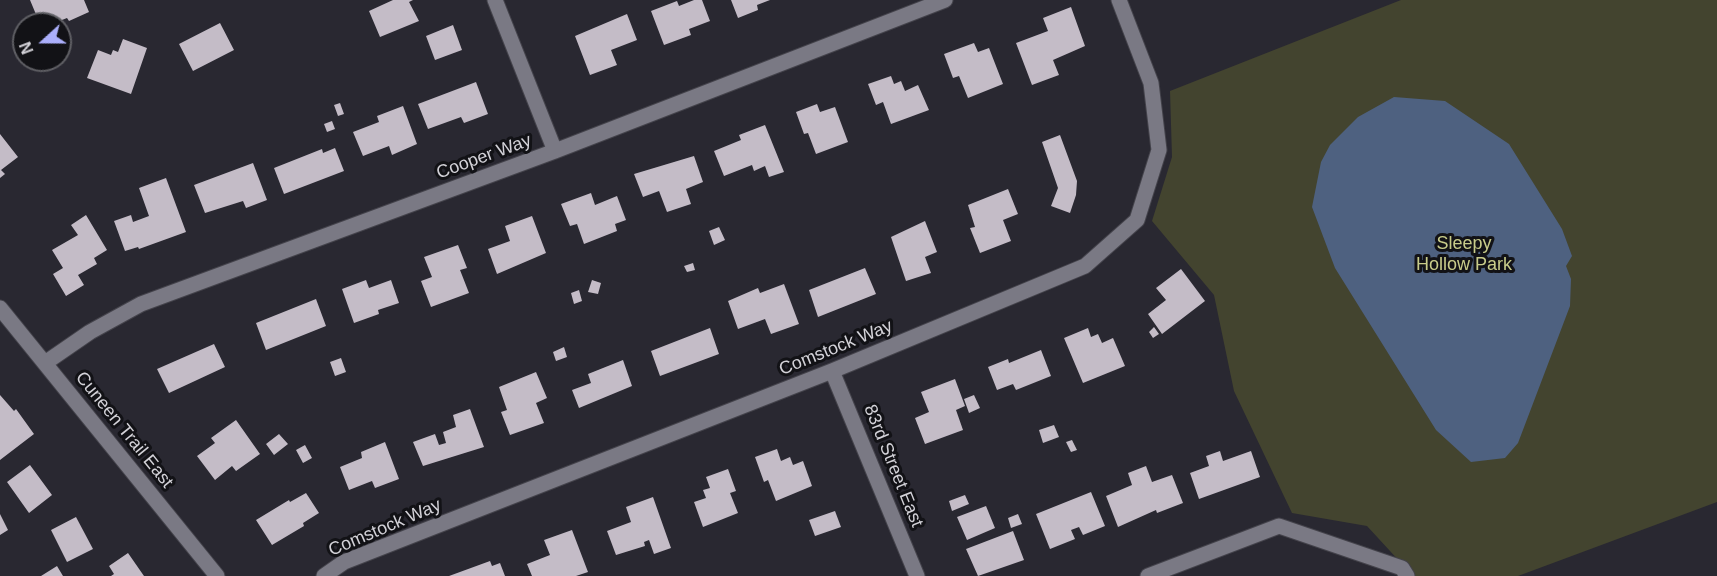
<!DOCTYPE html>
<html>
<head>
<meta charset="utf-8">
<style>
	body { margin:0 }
	#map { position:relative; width:1717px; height:576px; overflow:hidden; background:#292831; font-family:Helvetica,sans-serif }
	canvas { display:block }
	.north { position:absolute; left:12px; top:12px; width:60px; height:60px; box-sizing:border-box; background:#121216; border:2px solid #5f5f64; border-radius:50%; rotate:249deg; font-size:16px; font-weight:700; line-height:24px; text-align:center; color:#d3d2d8 }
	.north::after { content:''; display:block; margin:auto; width:21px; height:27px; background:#abaffb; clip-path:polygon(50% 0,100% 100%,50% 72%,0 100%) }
</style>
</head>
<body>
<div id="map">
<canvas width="1717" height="576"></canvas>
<div class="north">N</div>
</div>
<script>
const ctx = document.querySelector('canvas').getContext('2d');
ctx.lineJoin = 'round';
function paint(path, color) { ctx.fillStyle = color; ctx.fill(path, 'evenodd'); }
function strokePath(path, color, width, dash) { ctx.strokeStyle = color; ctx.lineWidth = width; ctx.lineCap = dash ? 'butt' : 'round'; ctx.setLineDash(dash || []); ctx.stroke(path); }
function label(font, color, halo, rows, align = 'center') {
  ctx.font = font + ' Helvetica,sans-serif'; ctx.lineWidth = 6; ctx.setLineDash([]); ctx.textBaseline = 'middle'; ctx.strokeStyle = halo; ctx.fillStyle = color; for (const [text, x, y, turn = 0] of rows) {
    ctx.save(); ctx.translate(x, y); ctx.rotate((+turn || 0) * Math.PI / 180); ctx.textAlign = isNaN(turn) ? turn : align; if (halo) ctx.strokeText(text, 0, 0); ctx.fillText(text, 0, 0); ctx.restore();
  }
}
const green = new Path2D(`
	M 1401,0 L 1717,0 L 1717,502 L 1518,576 L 1413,576 L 1367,526 L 1292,513 L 1234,391 L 1214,295 L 1152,221 L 1172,157 L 1170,91 Z`);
const water = new Path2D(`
	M 1394,97 L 1445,101 L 1509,144 L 1562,229 L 1572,256 L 1566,266 L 1571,279 L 1570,306 L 1518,443 L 1505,458 L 1471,462 L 1436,430 L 1335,268 L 1312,207 L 1321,162 L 1330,145 L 1358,117 Z`);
const building = new Path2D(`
	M 30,0 L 84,0 L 89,12 L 69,21 L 67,18 L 52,24 L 40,24 Z
	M 393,0 L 413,0 L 409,2 L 419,21 L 380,37 L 369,11 Z
	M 694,0 L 702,0 L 710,21 L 689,29 L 691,35 L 664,45 L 651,11 L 677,1 L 679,6 Z
	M 731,0 L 770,0 L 757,5 L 758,10 L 738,18 Z
	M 1071,7 L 1085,46 L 1053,60 L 1059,75 L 1032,85 L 1016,43 L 1048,31 L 1043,18 Z
	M 627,14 L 637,40 L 611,50 L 617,65 L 590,75 L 575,36 Z
	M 220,23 L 234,50 L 193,71 L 179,44 Z
	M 453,25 L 462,50 L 435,60 L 426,36 Z
	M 123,39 L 147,48 L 131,94 L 87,78 L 98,50 L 111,55 L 113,50 L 118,52 Z
	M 974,43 L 978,52 L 989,48 L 1003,84 L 968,98 L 959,76 L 953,78 L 944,54 Z
	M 891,76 L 894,84 L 901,81 L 905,91 L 918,85 L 929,110 L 891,124 L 883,102 L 876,105 L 868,84 Z
	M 476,82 L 488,114 L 464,123 L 461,117 L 428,129 L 418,104 Z
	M 340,103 L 344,114 L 338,116 L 334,105 Z
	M 817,104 L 820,112 L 835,107 L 848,142 L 816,154 L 808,133 L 804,134 L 796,112 Z
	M 403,106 L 417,144 L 392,155 L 389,146 L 363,156 L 353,132 L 379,122 L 377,116 Z
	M 332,121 L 335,129 L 327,132 L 324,124 Z
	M 765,125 L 784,172 L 769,177 L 765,166 L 754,171 L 752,165 L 724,176 L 714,151 L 741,140 L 739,135 Z
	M 0,134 L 18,157 L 1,170 L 5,174 L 0,178 Z
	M 1060,135 L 1077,181 L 1076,195 L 1070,213 L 1051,206 L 1058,188 L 1042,142 Z
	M 335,148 L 344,171 L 284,194 L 274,168 L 322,149 L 323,153 Z
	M 694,156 L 703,182 L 686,189 L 691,204 L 667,212 L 659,191 L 643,197 L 634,174 Z
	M 253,163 L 267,200 L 246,208 L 243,201 L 205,213 L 194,185 Z
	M 166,178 L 186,232 L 139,249 L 138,247 L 125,251 L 114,221 L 131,215 L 133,222 L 149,216 L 139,188 Z
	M 1008,189 L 1018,214 L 1003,220 L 1011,241 L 980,253 L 970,228 L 975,227 L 968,205 Z
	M 591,193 L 595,205 L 617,196 L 626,220 L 615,224 L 617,231 L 584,244 L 577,224 L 570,226 L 561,204 Z
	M 86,215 L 107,250 L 94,258 L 97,264 L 78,275 L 84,285 L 66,296 L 53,274 L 63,268 L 52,250 L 78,235 L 71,225 Z
	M 532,216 L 546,253 L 497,274 L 488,249 L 510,241 L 505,226 Z
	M 925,221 L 937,252 L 925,257 L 931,273 L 906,281 L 891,237 Z
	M 719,227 L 725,240 L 714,245 L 709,231 Z
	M 458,245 L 467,268 L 460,270 L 469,293 L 431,307 L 421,281 L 432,277 L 424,257 Z
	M 693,263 L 695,270 L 687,272 L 684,266 Z
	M 865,268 L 876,294 L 818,317 L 809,290 Z
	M 1181,269 L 1205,301 L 1162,334 L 1148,314 L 1166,300 L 1156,288 Z
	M 366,280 L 369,288 L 391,280 L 399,303 L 378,310 L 379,314 L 354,323 L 342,289 Z
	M 592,280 L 601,283 L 598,294 L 588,292 Z
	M 784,284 L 799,324 L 771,334 L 765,319 L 738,329 L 728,301 L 758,288 L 760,293 Z
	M 579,290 L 582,301 L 574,304 L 571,293 Z
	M 316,299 L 326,326 L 266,350 L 256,323 Z
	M 1154,327 L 1159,334 L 1153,338 L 1149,332 Z
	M 710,328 L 719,354 L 660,376 L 651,351 Z
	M 1088,328 L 1091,337 L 1098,334 L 1102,343 L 1113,338 L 1125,366 L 1083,383 L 1064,338 Z
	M 214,344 L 225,367 L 169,393 L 157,369 Z
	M 564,347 L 567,357 L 556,361 L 553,352 Z
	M 1041,350 L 1051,376 L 1016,390 L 1013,384 L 997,390 L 988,367 L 1008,359 L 1009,363 Z
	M 341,358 L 346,372 L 335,376 L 330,362 Z
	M 623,360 L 632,386 L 579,408 L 572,390 L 591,383 L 588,374 Z
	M 536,372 L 547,398 L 536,403 L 544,423 L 510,435 L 501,412 L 507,410 L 499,387 Z
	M 955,379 L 965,406 L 956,410 L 963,430 L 925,444 L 915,418 L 929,412 L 921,392 Z
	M 0,395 L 14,411 L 16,409 L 34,434 L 0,460 Z
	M 974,395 L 980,408 L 969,413 L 964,399 Z
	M 470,409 L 484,447 L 423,466 L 413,442 L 435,434 L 439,445 L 446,443 L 443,432 L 456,427 L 453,415 Z
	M 236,420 L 260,454 L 236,471 L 232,466 L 215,480 L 197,456 L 215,443 L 211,438 Z
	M 1054,425 L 1059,437 L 1043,443 L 1039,430 Z
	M 279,434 L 288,444 L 274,455 L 266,444 Z
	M 1072,440 L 1077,450 L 1071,452 L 1066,442 Z
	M 385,442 L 399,479 L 375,488 L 372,481 L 349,490 L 340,467 L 362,458 L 361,452 Z
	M 305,445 L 312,458 L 303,463 L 296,450 Z
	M 777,449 L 781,461 L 790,457 L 793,465 L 803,461 L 812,486 L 776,501 L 768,480 L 764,482 L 755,457 Z
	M 1220,451 L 1223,461 L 1251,451 L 1260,477 L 1199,499 L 1190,473 L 1209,466 L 1206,456 Z
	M 30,465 L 52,495 L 29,513 L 7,482 Z
	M 1146,466 L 1152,482 L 1172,475 L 1183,503 L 1157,513 L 1156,510 L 1118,527 L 1106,496 L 1132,485 L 1128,473 Z
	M 728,469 L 736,491 L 730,493 L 738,513 L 703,527 L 694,502 L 706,498 L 703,490 L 710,488 L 706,477 Z
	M 1091,492 L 1105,526 L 1083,535 L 1079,527 L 1071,530 L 1075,539 L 1050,549 L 1036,514 Z
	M 306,493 L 319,513 L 303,523 L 304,526 L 272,545 L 256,520 L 289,500 L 290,502 Z
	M 965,495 L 969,504 L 952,511 L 949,501 Z
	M 653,497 L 671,548 L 654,554 L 649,540 L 644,542 L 645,546 L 616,555 L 607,531 L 631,522 L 626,507 Z
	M 986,506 L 995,528 L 967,540 L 957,517 Z
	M 835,511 L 841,527 L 815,536 L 809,520 Z
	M 0,514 L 8,530 L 0,535 Z
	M 1018,514 L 1022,524 L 1011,528 L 1008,518 Z
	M 76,517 L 93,549 L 67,562 L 51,530 Z
	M 572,530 L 588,572 L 576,576 L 532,576 L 527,564 L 550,555 L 544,540 Z
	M 1013,531 L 1024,560 L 978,576 L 966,549 Z
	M 128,553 L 144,576 L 111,576 L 114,574 L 109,566 Z
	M 490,561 L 492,566 L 500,563 L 505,576 L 449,576 Z
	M 57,566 L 63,576 L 41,576 Z`);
const minor = new Path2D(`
	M 495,0 L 555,151
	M 0,308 L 217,576
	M 45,363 L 90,332 L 141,304 L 555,151 L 945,0
	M 832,371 L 917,576
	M 324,576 L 344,562 L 832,371 L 1085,266 L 1137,220 L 1159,150 L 1151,83 L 1119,0
	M 1148,576 L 1279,526 L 1402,568 L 1407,576`);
const streetNames = [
	["Cooper Way",484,157,-20],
	["Comstock Way",836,348,-22],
	["Cuneen Trail East",124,430,51],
	["83rd Street East",893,466,68],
	["Comstock Way",385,528,-23]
];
const parkNames = [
	["Sleepy",1464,244],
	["Hollow Park",1464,265]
];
paint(green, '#43442f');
paint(water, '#4e6180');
paint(building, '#c4bcc7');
strokePath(minor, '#44434b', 17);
strokePath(minor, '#7a7984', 15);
label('18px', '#d3d2d8', '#121216', streetNames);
label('18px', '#c8cc8a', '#121216', parkNames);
</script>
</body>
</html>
